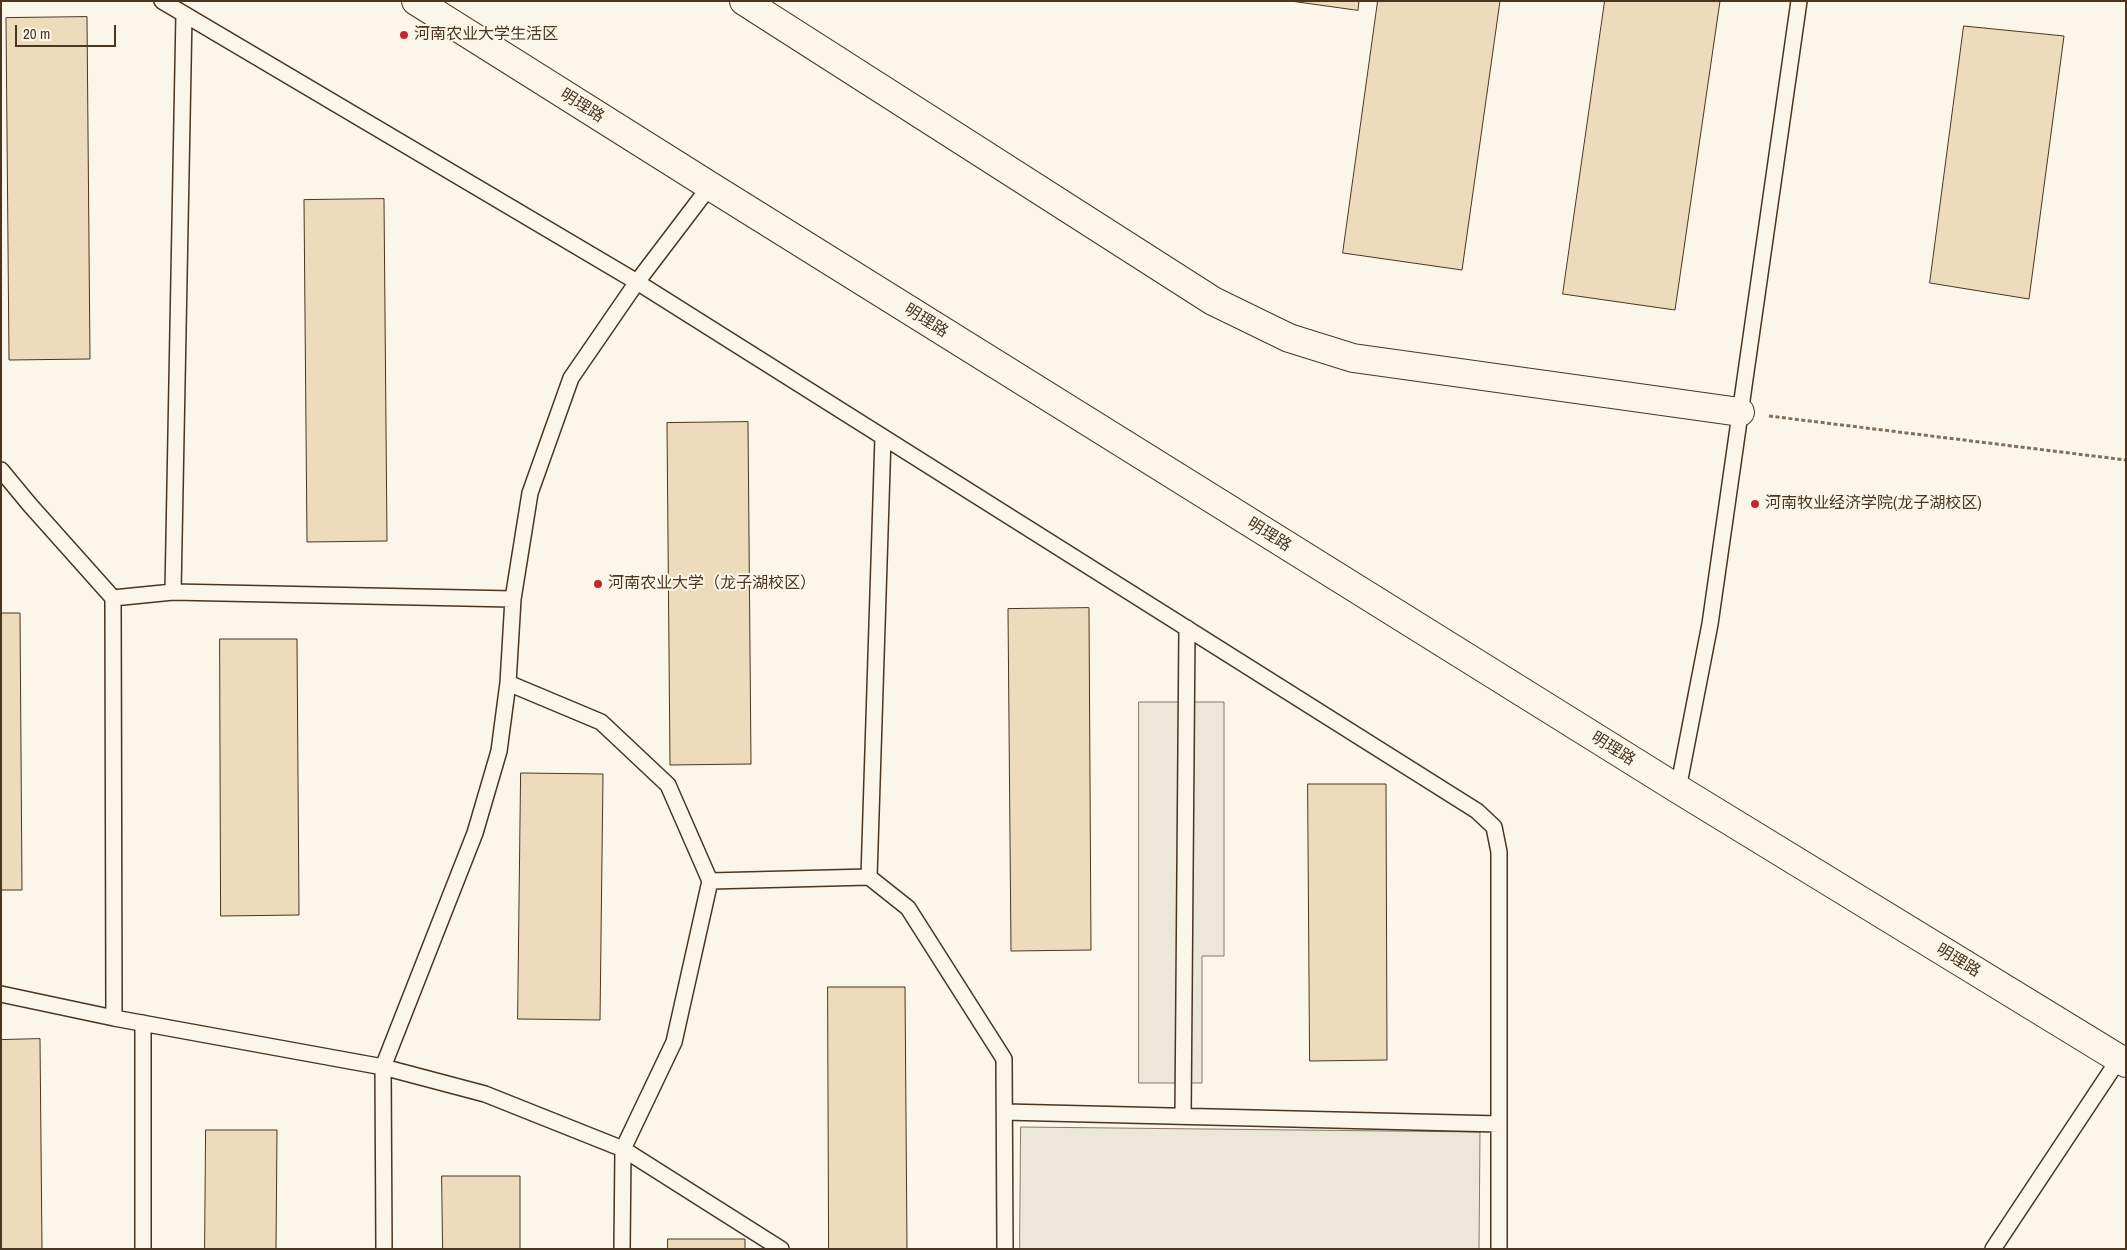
<!DOCTYPE html>
<html>
<head>
<meta charset="utf-8">
<style>
	body { margin:0 }
	#map { position:relative; width:2127px; height:1250px; overflow:hidden; background:#fbf6e9; font-family:"Archivo Narrow",sans-serif }
	canvas { display:block }
	.frame { position:absolute; inset:0; border:2px solid #4a3520; pointer-events:none }
	.scale { position:absolute; left:15px; top:25px; width:101px; height:22px; box-sizing:border-box; border:2px solid #4a3520; border-top:0; padding-left:6px; font-size:15px; line-height:18px; white-space:nowrap; color:#4a3520; -webkit-text-stroke:4px #fbf6e9; paint-order:stroke }
</style>
</head>
<body>
<div id="map">
<canvas width="2127" height="1250"></canvas>
<div class="frame"></div>
<div class="scale">20 m</div>
</div>
<script>
const ctx = document.querySelector('canvas').getContext('2d');
ctx.lineJoin = 'round';
function paint(path, color) { ctx.fillStyle = color; ctx.fill(path, 'evenodd'); }
function strokePath(path, color, width, dash) { ctx.strokeStyle = color; ctx.lineWidth = width; ctx.lineCap = dash ? 'butt' : 'round'; ctx.setLineDash(dash || []); ctx.stroke(path); }
function label(font, color, halo, rows, align = 'center') {
  ctx.font = font + ' "Archivo Narrow","Noto Sans SC",sans-serif'; ctx.lineWidth = 4; ctx.setLineDash([]); ctx.textBaseline = 'middle'; ctx.strokeStyle = halo; ctx.fillStyle = color; for (const [text, x, y, turn = 0] of rows) {
    ctx.save(); ctx.translate(x, y); ctx.rotate((+turn || 0) * Math.PI / 180); ctx.textAlign = isNaN(turn) ? turn : align; if (halo) ctx.strokeText(text, 0, 0); ctx.fillText(text, 0, 0); ctx.restore();
  }
}
const parking = new Path2D(`
	M 1139,702 L 1224,702 L 1224,956 L 1202,956 L 1202,1083 L 1139,1083 Z
	M 1021,1127 L 1480,1132 L 1479,1249 L 1020,1249 Z`);
const building = new Path2D(`
	M 1291,1 L 1359,1 L 1358,10 Z
	M 1378,1 L 1500,1 L 1462,270 L 1343,253 Z
	M 1605,1 L 1720,1 L 1675,310 L 1563,294 Z
	M 87,17 L 90,359 L 9,360 L 6,18 Z
	M 1964,26 L 2064,36 L 2029,299 L 1930,283 Z
	M 384,199 L 387,541 L 307,542 L 304,200 Z
	M 748,422 L 751,764 L 670,765 L 667,423 Z
	M 1089,608 L 1091,950 L 1011,951 L 1008,609 Z
	M 1,613 L 20,613 L 22,890 L 1,890 Z
	M 220,639 L 297,639 L 299,915 L 221,916 Z
	M 521,773 L 603,774 L 600,1020 L 518,1019 Z
	M 1308,784 L 1386,784 L 1387,1060 L 1310,1061 Z
	M 828,987 L 905,987 L 907,1249 L 829,1249 Z
	M 40,1039 L 42,1249 L 1,1249 L 1,1040 Z
	M 206,1130 L 277,1130 L 276,1249 L 205,1249 Z
	M 442,1176 L 520,1176 L 520,1249 L 443,1249 Z
	M 668,1239 L 745,1239 L 745,1249 L 668,1249 Z`);
const path = new Path2D(`
	M 1769,416 L 2126,460`);
const service = new Path2D(`
	M 162,1 L 637,282 L 1477,811 L 1494,827 L 1499,852 L 1499,1249
	M 883,437 L 869,877 L 908,908 L 1004,1059 L 1005,1249
	M 1,470 L 30,505 L 113,598
	M 173,592 L 184,14
	M 508,683 L 601,722 L 668,785 L 710,881
	M 1678,789 L 1710,624 L 1799,1
	M 1,994 L 114,1018 L 383,1067 L 485,1094 L 623,1149 L 781,1249
	M 114,1018 L 113,598 L 173,592 L 513,599
	M 143,1023 L 143,1249
	M 1005,1112 L 1499,1124
	M 1183,1116 L 1187,628
	M 384,1249 L 383,1067 L 475,833 L 499,751 L 508,683 L 513,599 L 530,493 L 571,378 L 637,282 L 710,186
	M 622,1249 L 623,1149 L 674,1042 L 710,881 L 869,877
	M 1993,1249 L 2119,1059`);
const minor = new Path2D(`
	M 416,1 L 710,186 L 1678,789 L 2126,1063
	M 744,1 L 1213,301 L 1289,338 L 1353,358 L 1740,412`);
const markers = [
	[404,35,5,"#c62828"],
	[1755,504,5,"#c62828"],
	[598,584,5,"#c62828"]
];
const poiNames = [
	["河南农业大学生活区",414,35],
	["河南牧业经济学院(龙子湖校区)",1765,504],
	["河南农业大学（龙子湖校区）",608,584]
];
const streetNames = [
	["明理路",582,106,32],
	["明理路",926,321,32],
	["明理路",1269,535,32],
	["明理路",1613,749,32],
	["明理路",1958,961,31]
];
paint(parking, '#ede7d9');
strokePath(parking, '#887966', 1);
paint(building, '#ecdcbc');
strokePath(building, '#4a3520', 1);
strokePath(service, '#4a3520', 18);
strokePath(minor, '#4a3520', 30);
strokePath(path, '#7f6f5c', 3, [4, 2.5]);
strokePath(service, '#fbf6e9', 15);
strokePath(minor, '#fbf6e9', 28);
for (const [x, y, r, color] of markers) { const dot = new Path2D(); dot.arc(x, y, r, 0, 2 * Math.PI); ctx.fillStyle = color; ctx.fill(dot); strokePath(dot, '#fbf6e9', 2); }
label('16px', '#4a3520', '#fbf6e9', poiNames, 'left');
label('16px', '#4a3520', '#fbf6e9', streetNames);
</script>
</body>
</html>
